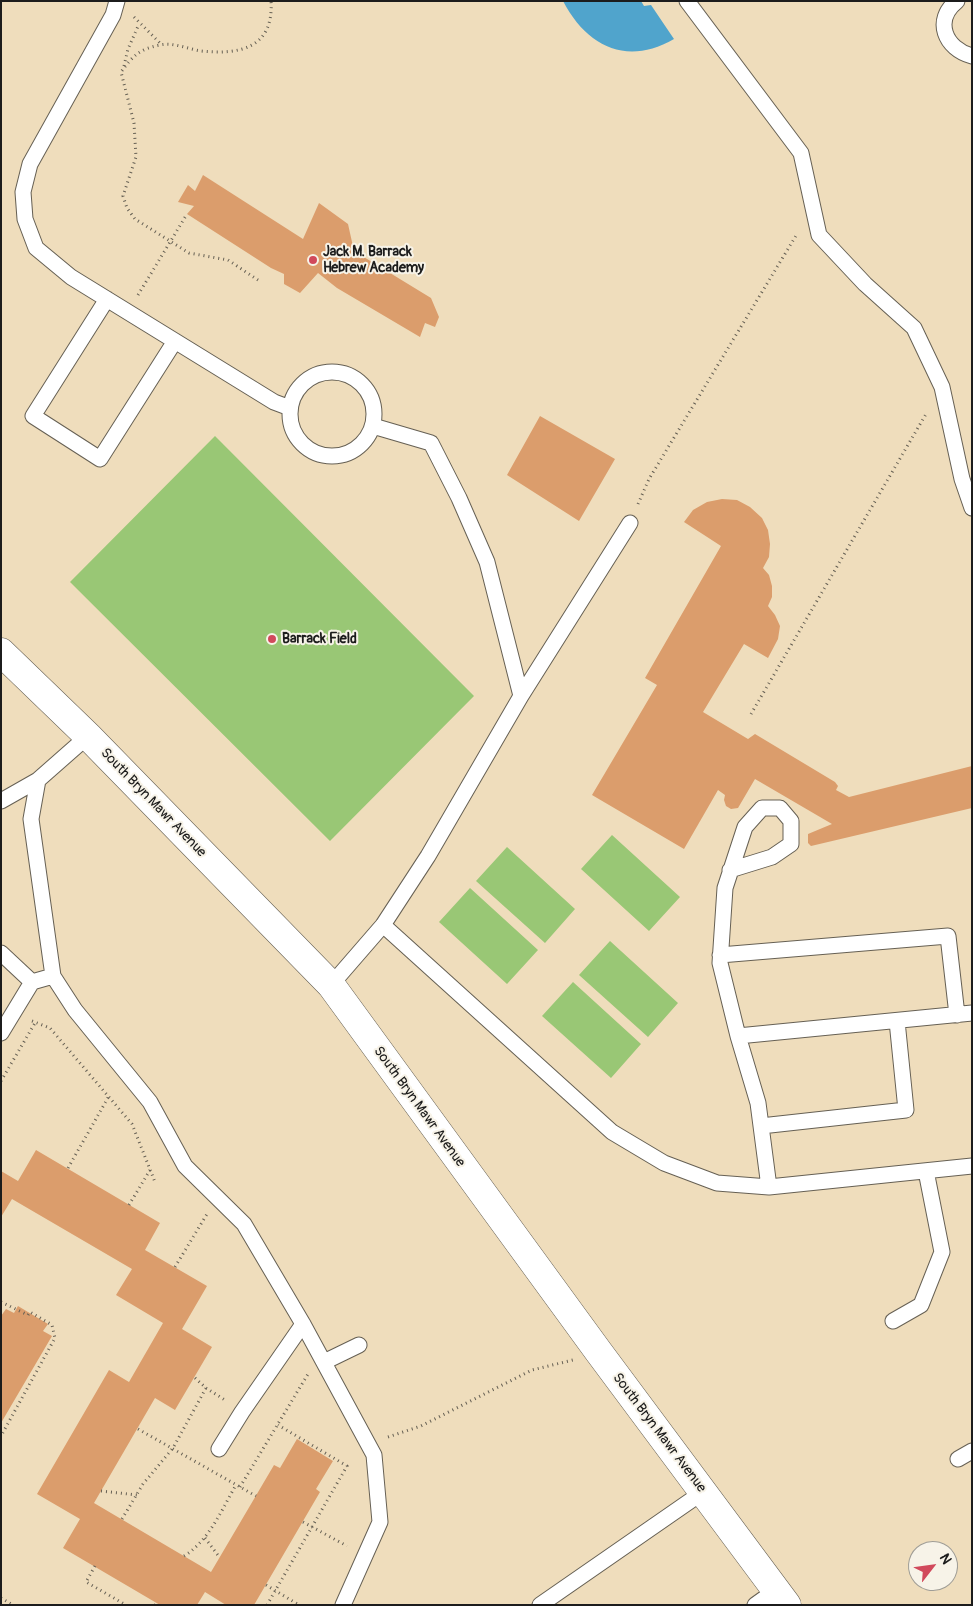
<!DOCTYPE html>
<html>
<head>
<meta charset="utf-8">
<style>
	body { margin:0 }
	#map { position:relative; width:973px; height:1606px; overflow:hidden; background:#efddbc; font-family:Pangolin,sans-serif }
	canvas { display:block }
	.frame { position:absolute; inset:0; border:2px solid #1c1c1c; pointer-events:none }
	.north { position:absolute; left:908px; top:1541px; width:50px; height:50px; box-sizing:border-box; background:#f7f3e8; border:1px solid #9f9d96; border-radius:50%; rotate:60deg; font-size:14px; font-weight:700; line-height:20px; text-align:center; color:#1c1c1c }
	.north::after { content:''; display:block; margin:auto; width:18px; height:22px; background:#d1495b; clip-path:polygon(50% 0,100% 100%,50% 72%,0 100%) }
</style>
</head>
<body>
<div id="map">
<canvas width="973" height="1606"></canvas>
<div class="frame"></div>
<div class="north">N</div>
</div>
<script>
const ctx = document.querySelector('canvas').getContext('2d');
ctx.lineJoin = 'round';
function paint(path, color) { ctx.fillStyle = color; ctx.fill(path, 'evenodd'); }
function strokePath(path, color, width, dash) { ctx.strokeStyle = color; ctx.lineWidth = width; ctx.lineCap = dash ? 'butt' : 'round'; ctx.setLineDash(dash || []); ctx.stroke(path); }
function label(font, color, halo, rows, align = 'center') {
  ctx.font = font + ' Pangolin,sans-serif'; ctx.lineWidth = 4; ctx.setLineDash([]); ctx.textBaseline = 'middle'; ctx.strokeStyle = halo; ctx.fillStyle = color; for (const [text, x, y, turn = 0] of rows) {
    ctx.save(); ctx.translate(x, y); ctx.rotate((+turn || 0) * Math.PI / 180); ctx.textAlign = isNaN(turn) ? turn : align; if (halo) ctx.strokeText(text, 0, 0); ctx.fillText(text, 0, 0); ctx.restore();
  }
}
const green = new Path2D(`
	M 215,436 L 474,696 L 330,841 L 70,582 Z
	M 612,835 L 680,897 L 649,931 L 581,869 Z
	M 507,847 L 575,909 L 545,943 L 476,881 Z
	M 470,888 L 538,950 L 507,984 L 439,922 Z
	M 610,941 L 678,1003 L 648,1037 L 579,975 Z
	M 573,982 L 641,1044 L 611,1078 L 542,1016 Z`);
const water = new Path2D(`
	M 563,1 L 641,1 L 644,6 L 651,5 L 674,39 C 627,66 587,47 563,1 Z`);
const building = new Path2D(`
	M 203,175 L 303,239 L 319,203 L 348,224 L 354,251 L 431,298 L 439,317 L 435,327 L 425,323 L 420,337 L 337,288 L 318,273 L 300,293 L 284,284 L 284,274 L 271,268 L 187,214 L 194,206 L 178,202 L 188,185 L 195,191 Z
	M 540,416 L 615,459 L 579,521 L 507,475 Z
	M 722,499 L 737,500 L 750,507 L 762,518 L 768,530 L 770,544 L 769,557 L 763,568 L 769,575 L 772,586 L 772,597 L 768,606 L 775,615 L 780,626 L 778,639 L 768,658 L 744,644 L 703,712 L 748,739 L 755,734 L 835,782 L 838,786 L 836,790 L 849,797 L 972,766 L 972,808 L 811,846 L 808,843 L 808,834 L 832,824 L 755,779 L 738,808 L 731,809 L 726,806 L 724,800 L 725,795 L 718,790 L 684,849 L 592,795 L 657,685 L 645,678 L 721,546 L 684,522 L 693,510 L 707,502 Z
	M 36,1150 L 160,1223 L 145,1250 L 207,1286 L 182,1329 L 212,1347 L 175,1410 L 155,1398 L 94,1503 L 211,1572 L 274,1465 L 280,1468 L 297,1439 L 333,1461 L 316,1489 L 320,1492 L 254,1605 L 226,1605 L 205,1592 L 197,1605 L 160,1605 L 63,1548 L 80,1519 L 37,1494 L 109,1370 L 129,1382 L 163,1323 L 116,1295 L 132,1269 L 12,1199 L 1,1217 L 1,1171 L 18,1181 Z
	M 18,1306 L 48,1324 L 43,1331 L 52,1336 L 1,1423 L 1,1316 L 6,1309 L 14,1313 Z`);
const path = new Path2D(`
	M 134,17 L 161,44
	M 124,66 L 128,49 L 139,24
	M 258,280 L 228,260 L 189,253 L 135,219 L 127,208 L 123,196 L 136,157 L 134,123 L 121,72 C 133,56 139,49 160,45 C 173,42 188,49 201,51 C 240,55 274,48 271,1
	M 138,295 L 187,214
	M 638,504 L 649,479 L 797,234
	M 751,714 L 926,414
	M 32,1021 L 50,1028 L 132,1124 L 155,1182
	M 1,1081 L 35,1023
	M 68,1168 L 109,1096
	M 129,1205 L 150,1170
	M 175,1267 L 207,1214
	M 1,1302 L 28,1315 L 30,1312 L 52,1325 L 55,1338 L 1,1436
	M 206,1388 L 225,1400
	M 138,1429 L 256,1496
	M 388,1437 L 421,1426 L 532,1370 L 573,1360
	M 240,1487 L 308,1374
	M 101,1491 L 137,1495
	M 122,1519 L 143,1484 L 173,1448 L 206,1388 L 194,1377
	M 303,1522 L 347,1546
	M 205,1538 L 220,1558
	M 184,1556 C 209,1541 222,1509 236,1485
	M 95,1566 L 86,1582 L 126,1605
	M 266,1585 L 299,1605
	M 1,1598 L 13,1605
	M 155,1605 L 156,1603
	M 267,1605 L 347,1466 L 278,1425`);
const lane = new Path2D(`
	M 117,1 L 113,15 L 30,164 L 23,192 L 25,219 L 36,248 L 71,277 L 274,402 L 290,408
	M 687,1 L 801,153 L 819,235 L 865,284 L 914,328 L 942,387 L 962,479 L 972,508
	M 957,1 C 933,20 945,49 972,56
	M 107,299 L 33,416 L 100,459 L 175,341
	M290 414a42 42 0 1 1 84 0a42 42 0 1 1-84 0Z
	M 521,696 L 630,523
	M 1,801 L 38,780
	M 730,870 L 772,857 L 791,844 L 791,821 L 780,808 L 762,808 L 745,827 L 725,888 L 720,963 L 738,1036 L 758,1103 L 769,1187
	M 383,925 L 612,1132 L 664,1163 L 717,1183 L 769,1187 L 972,1166
	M 1,953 L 32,982 L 53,976 L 31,819 L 38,780 L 88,736
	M 720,955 L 948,936 L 957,1015
	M 53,976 L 75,1010 L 150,1102 L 185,1166 L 244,1224 L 303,1324 L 374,1455 L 380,1522 L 343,1605
	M 331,985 L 383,925 L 428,856 L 521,696 L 487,562 L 459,498 L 431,443 L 373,426
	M 1,1033 L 32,982
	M 738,1036 L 972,1013
	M 761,1126 L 906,1110 L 897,1021
	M 893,1321 L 921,1305 L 942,1252 L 926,1171
	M 324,1362 L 359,1345
	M 219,1449 L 242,1412 L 303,1324
	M 958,1459 L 972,1451
	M 540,1605 L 703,1492
	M 755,1605 L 776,1590`);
const secondary = new Path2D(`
	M 1,652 L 88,736 L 331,985 L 598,1351 L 787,1605`);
const markers = [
	[313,260,5,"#d1495b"],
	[272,639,5,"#d1495b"]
];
const poiNames = [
	["Jack M. Barrack",323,252],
	["Hebrew Academy",323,268],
	["Barrack Field",282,639]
];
const streetNames = [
	["South Bryn Mawr Avenue",153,803,46],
	["South Bryn Mawr Avenue",419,1107,54],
	["South Bryn Mawr Avenue",659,1433,53]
];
paint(green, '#99c775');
paint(water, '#50a4cc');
paint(building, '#db9d6c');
strokePath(lane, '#666054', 17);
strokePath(secondary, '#666054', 29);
strokePath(path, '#666054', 3, [1, 4]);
strokePath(lane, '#fff', 15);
strokePath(secondary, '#fff', 28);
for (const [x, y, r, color] of markers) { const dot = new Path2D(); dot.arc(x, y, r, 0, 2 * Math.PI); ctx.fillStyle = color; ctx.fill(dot); strokePath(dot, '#f7f3e8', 2); }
label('bold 14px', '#1c1c1c', '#f7f3e8', poiNames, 'left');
label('14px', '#1c1c1c', '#f7f3e8', streetNames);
</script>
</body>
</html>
